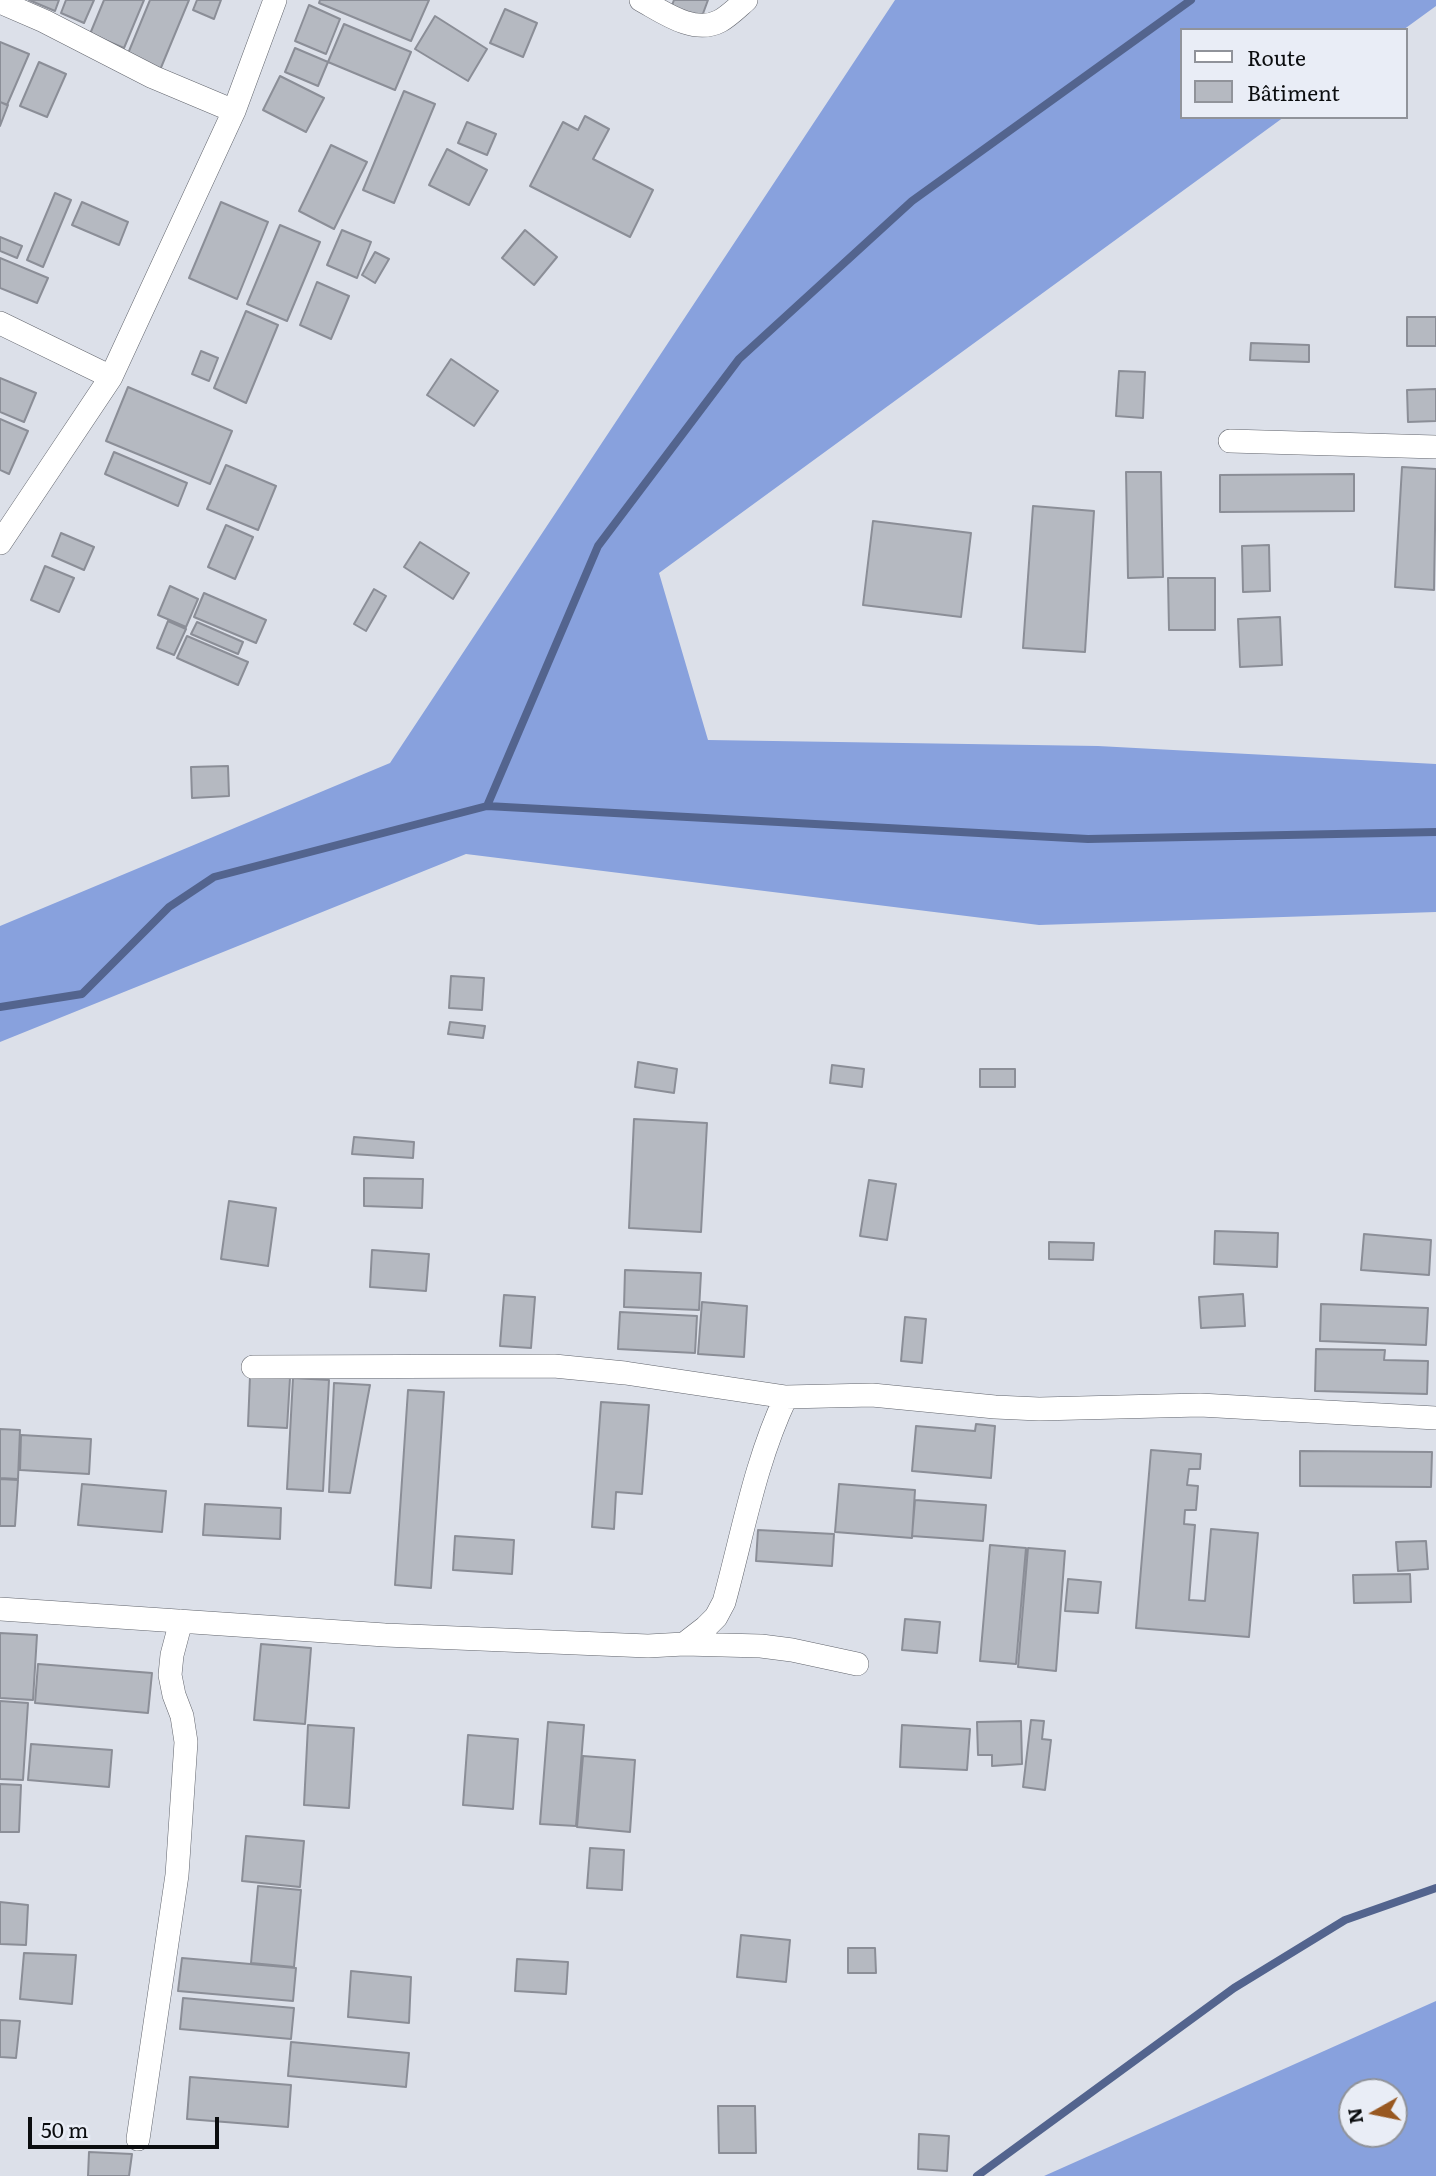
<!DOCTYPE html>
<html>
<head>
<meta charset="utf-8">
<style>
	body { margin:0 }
	#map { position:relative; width:1436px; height:2176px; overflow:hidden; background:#dce0e9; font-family:Literata,serif }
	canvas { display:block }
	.legend { position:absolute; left:1180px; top:28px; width:228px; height:91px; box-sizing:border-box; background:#e9edf6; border:2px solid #90939a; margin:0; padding:9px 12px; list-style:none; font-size:21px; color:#0b0d0f }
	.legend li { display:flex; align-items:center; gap:14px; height:35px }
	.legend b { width:35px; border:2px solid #90939a }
	.north { position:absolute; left:1338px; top:2078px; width:70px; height:70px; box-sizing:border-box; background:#e9edf6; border:2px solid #90939a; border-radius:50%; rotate:261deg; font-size:19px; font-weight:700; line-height:28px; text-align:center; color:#0b0d0f }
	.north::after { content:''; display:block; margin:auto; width:24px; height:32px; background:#985821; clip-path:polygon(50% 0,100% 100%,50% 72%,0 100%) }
	.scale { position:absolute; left:28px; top:2117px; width:191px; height:32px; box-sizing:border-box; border:4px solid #0b0d0f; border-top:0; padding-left:9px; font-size:21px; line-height:24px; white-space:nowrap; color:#0b0d0f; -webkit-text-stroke:5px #e9edf6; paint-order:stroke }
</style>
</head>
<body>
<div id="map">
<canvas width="1436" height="2176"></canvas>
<ul class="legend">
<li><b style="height:9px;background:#fff"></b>Route</li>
<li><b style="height:19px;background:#b5b9c1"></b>Bâtiment</li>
</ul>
<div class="north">N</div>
<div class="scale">50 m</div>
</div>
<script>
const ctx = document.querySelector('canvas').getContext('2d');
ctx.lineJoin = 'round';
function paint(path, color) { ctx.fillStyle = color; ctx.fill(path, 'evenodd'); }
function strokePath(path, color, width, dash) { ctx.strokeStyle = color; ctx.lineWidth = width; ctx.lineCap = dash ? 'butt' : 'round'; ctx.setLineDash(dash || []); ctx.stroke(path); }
const forest = new Path2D(`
	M 895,0 L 1436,0 L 1436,6 L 1403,30 L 1182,30 L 1182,117 L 1284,117 L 659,573 L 708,740 L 1098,746 L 1436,764 L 1436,912 L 1039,925 L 466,854 L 0,1042 L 0,926 L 390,763 Z
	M 1436,2001 L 1436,2176 L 1044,2176 ZM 1352,2092 L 1394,2092 L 1394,2134 L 1352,2134 Z`);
const stream = new Path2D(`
	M 487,806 L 598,546 L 739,359 L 912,201 L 1191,0
	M 0,1007 L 82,994 L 169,907 L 214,877 L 487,806 L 1088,839 L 1436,832
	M 977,2176 L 1234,1988 L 1345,1920 L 1436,1888`);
const building = new Path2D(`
	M 29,0 L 59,0 L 55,11 Z
	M 66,0 L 94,0 L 84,23 L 61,13 Z
	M 104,0 L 144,0 L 124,48 L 90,34 Z
	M 150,0 L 189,0 L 160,70 L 127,56 Z
	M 197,0 L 221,0 L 214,19 L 193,10 Z
	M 320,0 L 429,0 L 411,41 L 319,3 Z
	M 674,0 L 708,0 L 701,19 L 671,8 Z
	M 309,5 L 340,19 L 326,54 L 295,41 Z
	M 505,9 L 537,23 L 523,57 L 490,43 Z
	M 435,16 L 487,49 L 468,81 L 415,49 Z
	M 344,24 L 411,52 L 395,90 L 328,62 Z
	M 0,42 L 29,54 L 7,105 L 0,102 Z
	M 295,48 L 328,62 L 318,86 L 285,72 Z
	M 39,62 L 66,74 L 47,117 L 20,106 Z
	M 280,76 L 324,98 L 306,132 L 263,110 Z
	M 404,91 L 435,104 L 394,203 L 363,190 Z
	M 0,102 L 8,105 L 0,126 Z
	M 585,116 L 609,129 L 593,159 L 653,190 L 630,237 L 530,186 L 563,122 L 578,130 Z
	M 467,122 L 496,134 L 487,155 L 458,143 Z
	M 331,145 L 367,162 L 334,229 L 299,211 Z
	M 447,149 L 487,170 L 469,205 L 429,185 Z
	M 55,193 L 71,200 L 43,267 L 27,260 Z
	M 82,202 L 128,222 L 119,245 L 72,225 Z
	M 221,202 L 268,222 L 237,299 L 189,278 Z
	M 280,225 L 320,242 L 287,321 L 247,304 Z
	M 342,230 L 371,242 L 357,278 L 327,265 Z
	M 525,230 L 557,257 L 534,285 L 502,258 Z
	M 0,237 L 22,246 L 17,258 L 0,251 Z
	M 375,252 L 389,259 L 375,283 L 362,275 Z
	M 0,258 L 48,278 L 37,303 L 0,288 Z
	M 317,282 L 349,296 L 331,339 L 300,325 Z
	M 246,311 L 278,325 L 246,403 L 214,388 Z
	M 1407,317 L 1436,317 L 1436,346 L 1407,346 Z
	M 1251,343 L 1309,345 L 1309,362 L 1250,360 Z
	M 201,351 L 218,358 L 209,381 L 192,374 Z
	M 451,359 L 498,391 L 474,426 L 427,395 Z
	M 1119,371 L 1145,372 L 1143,418 L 1116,416 Z
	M 0,378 L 36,393 L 24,422 L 0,412 Z
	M 128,387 L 232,431 L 210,484 L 106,441 Z
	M 1436,389 L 1436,421 L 1408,422 L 1407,390 Z
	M 0,419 L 28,431 L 9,474 L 0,470 Z
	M 114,452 L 187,483 L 178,506 L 105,474 Z
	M 226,465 L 276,486 L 258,530 L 207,509 Z
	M 1402,467 L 1436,469 L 1434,590 L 1395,587 Z
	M 1126,472 L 1161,472 L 1163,577 L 1128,578 Z
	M 1354,474 L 1354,511 L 1220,512 L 1220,475 Z
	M 1033,506 L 1094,511 L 1085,652 L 1023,648 Z
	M 873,521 L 971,533 L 961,617 L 863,605 Z
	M 226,525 L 253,537 L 235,579 L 208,567 Z
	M 61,533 L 94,547 L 84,570 L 52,556 Z
	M 420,542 L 469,573 L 453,599 L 404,567 Z
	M 1269,545 L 1270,591 L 1243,592 L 1242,546 Z
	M 45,566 L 74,578 L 59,612 L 31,600 Z
	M 1168,578 L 1215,578 L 1215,630 L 1169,630 Z
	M 170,586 L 198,599 L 186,627 L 158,615 Z
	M 374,589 L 386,596 L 366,631 L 354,624 Z
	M 204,593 L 266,620 L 256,643 L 194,617 Z
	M 1280,617 L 1282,665 L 1240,667 L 1238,619 Z
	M 168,621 L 186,629 L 174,655 L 157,648 Z
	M 197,622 L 243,642 L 238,654 L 191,634 Z
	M 187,636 L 248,662 L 238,685 L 177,658 Z
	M 228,766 L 229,796 L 192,798 L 191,767 Z
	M 451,976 L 484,978 L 482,1010 L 449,1008 Z
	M 450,1022 L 485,1026 L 483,1038 L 448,1034 Z
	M 638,1062 L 677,1069 L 674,1093 L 635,1087 Z
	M 832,1065 L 864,1069 L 862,1087 L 830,1083 Z
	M 980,1069 L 1015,1069 L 1015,1087 L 980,1087 Z
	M 634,1119 L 707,1123 L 701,1232 L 629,1228 Z
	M 354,1137 L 414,1142 L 413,1158 L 352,1154 Z
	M 364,1178 L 423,1179 L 422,1208 L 364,1206 Z
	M 869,1180 L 896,1184 L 887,1240 L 860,1236 Z
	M 229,1201 L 276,1208 L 268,1266 L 221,1259 Z
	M 1215,1231 L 1278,1233 L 1277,1267 L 1214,1264 Z
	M 1364,1234 L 1431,1240 L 1429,1275 L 1361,1270 Z
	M 1049,1242 L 1094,1243 L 1093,1260 L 1049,1259 Z
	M 372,1250 L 429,1254 L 426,1291 L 370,1287 Z
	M 625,1270 L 701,1273 L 699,1310 L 624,1307 Z
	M 1243,1294 L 1245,1326 L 1201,1328 L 1199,1297 Z
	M 504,1295 L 535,1297 L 531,1348 L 500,1346 Z
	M 702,1302 L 747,1306 L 744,1357 L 698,1354 Z
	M 1321,1304 L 1428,1308 L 1426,1345 L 1320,1341 Z
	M 620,1312 L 697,1316 L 695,1353 L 618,1349 Z
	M 905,1317 L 926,1319 L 922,1363 L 901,1361 Z
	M 1316,1349 L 1385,1350 L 1384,1360 L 1428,1361 L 1427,1394 L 1315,1391 Z
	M 250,1376 L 290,1378 L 287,1428 L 248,1426 Z
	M 293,1378 L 329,1380 L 323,1491 L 287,1489 Z
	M 334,1383 L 370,1385 L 350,1493 L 329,1492 Z
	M 408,1390 L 444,1392 L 431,1588 L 395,1585 Z
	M 601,1402 L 649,1405 L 642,1494 L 616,1492 L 614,1529 L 592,1527 Z
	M 976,1424 L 995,1426 L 991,1478 L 912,1471 L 916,1426 L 975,1431 Z
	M 0,1429 L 20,1430 L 18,1479 L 0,1478 Z
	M 21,1435 L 91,1439 L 89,1474 L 20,1470 Z
	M 1151,1450 L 1201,1454 L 1200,1469 L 1189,1469 L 1187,1485 L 1198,1486 L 1196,1510 L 1185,1510 L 1184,1524 L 1195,1525 L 1189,1600 L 1205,1601 L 1211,1529 L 1258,1533 L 1249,1637 L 1136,1628 Z
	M 1300,1451 L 1432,1452 L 1431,1487 L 1300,1486 Z
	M 0,1479 L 18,1480 L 15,1526 L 0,1526 Z
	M 82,1484 L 166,1491 L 162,1532 L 78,1525 Z
	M 839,1484 L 915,1490 L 912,1538 L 835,1532 Z
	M 915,1500 L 986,1505 L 983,1541 L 912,1536 Z
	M 205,1504 L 281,1508 L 280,1539 L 203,1535 Z
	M 758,1530 L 834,1534 L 832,1566 L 756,1561 Z
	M 455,1536 L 514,1540 L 512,1574 L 453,1570 Z
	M 1426,1541 L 1428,1569 L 1398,1571 L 1396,1542 Z
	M 990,1545 L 1026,1548 L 1016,1664 L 980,1661 Z
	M 1028,1548 L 1065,1551 L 1056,1671 L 1018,1667 Z
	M 1410,1574 L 1411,1602 L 1354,1603 L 1353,1575 Z
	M 1068,1579 L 1101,1582 L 1098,1613 L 1065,1611 Z
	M 905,1619 L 940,1622 L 937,1653 L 902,1650 Z
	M 0,1633 L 37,1635 L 33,1700 L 0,1698 Z
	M 261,1644 L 311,1648 L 305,1724 L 254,1720 Z
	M 38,1664 L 152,1673 L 148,1713 L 35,1703 Z
	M 0,1701 L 28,1703 L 23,1780 L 0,1779 Z
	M 1031,1720 L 1044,1721 L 1042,1739 L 1051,1740 L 1045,1790 L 1023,1787 Z
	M 1021,1721 L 1022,1764 L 992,1766 L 992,1755 L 978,1755 L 977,1722 Z
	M 548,1722 L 584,1725 L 576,1826 L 540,1824 Z
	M 308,1725 L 354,1728 L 349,1808 L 304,1805 Z
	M 902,1725 L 970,1729 L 967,1770 L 900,1767 Z
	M 468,1735 L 518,1739 L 513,1809 L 463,1805 Z
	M 31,1744 L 112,1750 L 109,1787 L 28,1780 Z
	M 583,1756 L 635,1760 L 630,1832 L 577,1827 Z
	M 0,1784 L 21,1785 L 19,1832 L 0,1832 Z
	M 246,1836 L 304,1841 L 300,1887 L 242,1881 Z
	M 590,1848 L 624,1850 L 622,1890 L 587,1888 Z
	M 258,1886 L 301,1890 L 294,1967 L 251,1963 Z
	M 0,1902 L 28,1905 L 26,1945 L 0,1944 Z
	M 741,1935 L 790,1940 L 786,1982 L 737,1977 Z
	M 848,1948 L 875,1948 L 876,1973 L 848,1973 Z
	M 24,1953 L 76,1955 L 72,2004 L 20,1999 Z
	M 182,1958 L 296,1968 L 293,2001 L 178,1991 Z
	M 517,1959 L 568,1962 L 566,1994 L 515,1991 Z
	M 351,1971 L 411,1977 L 409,2023 L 348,2017 Z
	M 183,1998 L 294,2008 L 291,2039 L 180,2029 Z
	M 0,2020 L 20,2021 L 16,2058 L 0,2057 Z
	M 291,2042 L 409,2053 L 406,2087 L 288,2076 Z
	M 190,2077 L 291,2085 L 288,2127 L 187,2119 Z
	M 718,2106 L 755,2106 L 756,2153 L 719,2153 Z
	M 919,2134 L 949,2136 L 947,2171 L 918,2169 Z
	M 89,2152 L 132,2154 L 129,2176 L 88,2176 Z`);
const minor = new Path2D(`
	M 641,0 C 663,12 694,35 720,21 C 729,16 738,7 746,0
	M 0,2 L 44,21 L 153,77 L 234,111
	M 0,323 L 111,377
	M 1230,441 L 1436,447
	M 0,543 L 111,377 L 234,111 L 275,0
	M 253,1367 L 554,1366 L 625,1373 L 786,1397
	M 0,1609 L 385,1635 L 648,1646 L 684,1644 L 706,1627 L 716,1617 L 724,1602 C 743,1533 755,1462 786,1397 L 872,1395 L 995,1407 L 1039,1409 L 1200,1405 L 1436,1418
	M 684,1644 L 761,1646 L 792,1650 L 857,1664
	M 138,2139 L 177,1875 L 186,1742 L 182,1716 L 174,1695 L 170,1675 L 172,1655 L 181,1621`);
paint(forest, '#88a1dd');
strokePath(stream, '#53648e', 8);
paint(building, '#b5b9c1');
strokePath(building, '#8b8e97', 2);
strokePath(minor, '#61646c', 24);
strokePath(minor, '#fff', 23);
</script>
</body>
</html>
